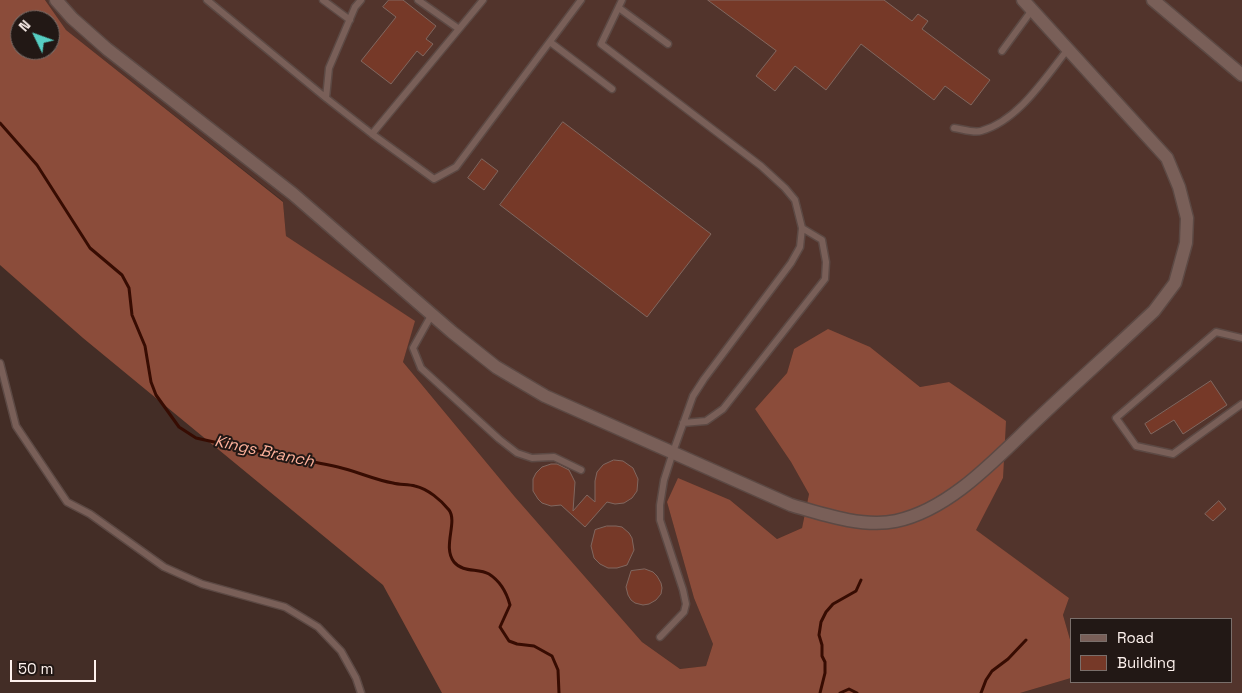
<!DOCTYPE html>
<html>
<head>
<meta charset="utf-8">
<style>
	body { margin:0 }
	#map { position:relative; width:1242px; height:693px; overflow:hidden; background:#432d26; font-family:"Space Grotesk",sans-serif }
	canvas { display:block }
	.legend { position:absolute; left:1070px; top:618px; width:162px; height:65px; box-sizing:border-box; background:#221815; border:1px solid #7a6f6b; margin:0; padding:6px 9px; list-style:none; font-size:15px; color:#fdf1ed }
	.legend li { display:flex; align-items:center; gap:10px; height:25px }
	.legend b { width:25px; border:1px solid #7a6f6b }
	.north { position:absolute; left:10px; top:10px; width:50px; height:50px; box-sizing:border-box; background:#221815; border:1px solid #7a6f6b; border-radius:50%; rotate:312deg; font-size:14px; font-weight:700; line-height:20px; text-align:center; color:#fdf1ed }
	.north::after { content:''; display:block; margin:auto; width:18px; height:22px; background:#56cec3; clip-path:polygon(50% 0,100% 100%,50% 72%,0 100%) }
	.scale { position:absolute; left:10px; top:660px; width:86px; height:22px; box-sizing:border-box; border:2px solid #fdf1ed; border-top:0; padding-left:6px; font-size:15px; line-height:18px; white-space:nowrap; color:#fdf1ed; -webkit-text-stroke:4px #221815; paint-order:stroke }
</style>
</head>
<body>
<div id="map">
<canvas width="1242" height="693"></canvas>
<ul class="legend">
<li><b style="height:6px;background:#795f58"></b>Road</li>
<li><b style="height:14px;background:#763928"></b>Building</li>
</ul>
<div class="north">N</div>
<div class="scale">50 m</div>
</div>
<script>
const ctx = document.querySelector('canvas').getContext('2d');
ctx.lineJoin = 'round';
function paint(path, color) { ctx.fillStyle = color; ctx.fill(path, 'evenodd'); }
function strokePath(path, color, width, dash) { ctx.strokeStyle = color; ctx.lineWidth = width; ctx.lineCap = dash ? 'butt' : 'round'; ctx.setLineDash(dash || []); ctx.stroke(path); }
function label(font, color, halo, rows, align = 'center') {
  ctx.font = font + ' "Space Grotesk",sans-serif'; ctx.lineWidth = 4; ctx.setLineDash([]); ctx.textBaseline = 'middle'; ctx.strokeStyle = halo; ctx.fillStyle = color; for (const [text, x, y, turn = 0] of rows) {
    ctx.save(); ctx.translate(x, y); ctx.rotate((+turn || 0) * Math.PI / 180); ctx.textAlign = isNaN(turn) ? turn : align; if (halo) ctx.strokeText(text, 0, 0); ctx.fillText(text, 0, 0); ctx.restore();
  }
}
const built = new Path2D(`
	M 45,0 L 1242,0 L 1242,693 L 1020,693 L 1071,678 L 1071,682 L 1231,682 L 1231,619 L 1071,619 L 1071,643 L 1063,615 L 1069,598 L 975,530 L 1003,478 L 949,382 L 920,387 L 870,347 L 794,349 L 787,373 L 755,409 L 791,462 L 809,494 L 802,528 L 777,539 L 730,500 L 667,502 L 694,598 L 713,644 L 706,666 L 680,669 L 642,642 L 515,497 L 403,362 L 414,321 L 286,236 L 283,201 L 66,30 Z`);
const forest = new Path2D(`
	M 0,0 L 45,0 L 66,30 L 283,202 L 286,236 L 415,321 L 403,362 L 515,497 L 642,642 L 680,669 L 706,666 L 713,644 L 694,598 L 667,502 L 678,478 L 730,500 L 777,539 L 802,528 L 809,494 L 791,462 L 755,409 L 787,373 L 794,349 L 828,329 L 870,347 L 920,387 L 949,382 L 1006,421 L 1003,478 L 976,530 L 1069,598 L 1063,615 L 1071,643 L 1071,678 L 1020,693 L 442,693 L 383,585 L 83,338 L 0,265 ZM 20,20 L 50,20 L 50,50 L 20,50 Z`);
const stream = new Path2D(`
	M 0,123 L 37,165 L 90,248 L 122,275 L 129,288 L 132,315 L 145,346 L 151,382 L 156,395 L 179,427 L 196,438 L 214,442 C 255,451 297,458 338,467 C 356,471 375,480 393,483 C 400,485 408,484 415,486 C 428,489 441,500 449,510 C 458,522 442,547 454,562 C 463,573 478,568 489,574 C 500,581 507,594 510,605 L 500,627 L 509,641 L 517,644 L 534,646 L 552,656 L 558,670 L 559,693
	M 820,693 L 825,673 L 825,662 L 822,656 L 822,645 L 819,635 L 821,622 L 826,612 L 833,604 L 856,591 L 861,580
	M 840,693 L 849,689 L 857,693
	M 981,693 L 986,680 L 992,671 L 1008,659 L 1026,640`);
const building = new Path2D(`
	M 389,0 L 403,0 L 436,26 L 426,39 L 433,44 L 423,56 L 417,51 L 391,84 L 361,61 L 396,17 L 383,7 Z
	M 708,0 L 884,0 L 912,21 L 918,14 L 928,21 L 922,29 L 990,80 L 971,105 L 945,86 L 934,100 L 861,44 L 826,90 L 795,66 L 775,91 L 756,76 L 776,51 Z
	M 563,122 L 711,234 L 647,317 L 500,205 Z
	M 482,159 L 498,171 L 484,190 L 468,178 Z
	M 1211,381 L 1227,405 L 1183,434 L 1174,420 L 1151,434 L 1145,424 Z
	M 614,460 L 623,461 L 633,468 L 638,479 L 637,491 L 632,498 L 624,503 L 615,504 L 607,502 L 585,527 L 561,505 L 551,506 L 542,503 L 538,499 L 533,491 L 533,479 L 536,473 L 542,467 L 551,464 L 557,464 L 569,470 L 575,482 L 573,511 L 587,495 L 595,502 L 595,481 L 597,472 L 603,465 Z
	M 1219,501 L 1226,509 L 1213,521 L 1205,514 Z
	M 607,526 L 616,526 L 622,527 L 629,533 L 632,538 L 634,550 L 627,565 L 617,568 L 608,568 L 600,564 L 594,558 L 591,546 L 595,530 Z
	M 645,569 L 653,572 L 657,576 L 661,583 L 662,588 L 661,594 L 656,600 L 649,604 L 643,605 L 635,603 L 631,600 L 628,595 L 626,587 L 631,571 Z`);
const lane = new Path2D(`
	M 207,0 L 326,98
	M 323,0 L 350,20
	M 361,0 L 355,7 L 329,68 L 326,98 L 372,134
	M 418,0 L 459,29
	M 483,0 L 372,134 L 434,179 L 456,167 L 581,0
	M 622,0 L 601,44 L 761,166 L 785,188 L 795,200 L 802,228 L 800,247 L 791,263 L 704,379 L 693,396 L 673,452 L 664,480 L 660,505 L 660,520 L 683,590 L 686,604 L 684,612 L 660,637
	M 619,8 L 668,44
	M 550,42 L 612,89
	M 1002,51 L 1032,10
	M 954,128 C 962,129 973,133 981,131 C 1018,121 1045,78 1068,49
	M 432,314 L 413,348 L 421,368 L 499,439 L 517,453 L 532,458 L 554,457 L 581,470
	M 1242,338 L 1216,332 L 1116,418 L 1136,446 L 1173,454 L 1242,404
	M 0,363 L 16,426 L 67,502 L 90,514 L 164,567 L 202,584 L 285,607 L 318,627 L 341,651 L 356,678 L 361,693
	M 683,423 L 706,421 L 723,409 L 825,279 L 826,262 L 822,240 L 802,228`);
const street = new Path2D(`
	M 56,0 L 72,18 L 107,49 L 293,194 L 452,332 L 496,367 L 545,396 L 791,505 C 822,514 863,528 896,521 C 953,509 1001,453 1042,415 C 1079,380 1117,346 1154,311 L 1175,283 L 1186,243 L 1187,218 L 1179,187 L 1167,158 L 1023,0
	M 1153,0 L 1242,75`);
const waterNames = [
	["Kings Branch",264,452,12]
];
paint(built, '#52342c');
paint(forest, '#8b4c3a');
strokePath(stream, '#370c02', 3);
paint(building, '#763928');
strokePath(building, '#81675f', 1);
strokePath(lane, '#5c4944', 9);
strokePath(street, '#5c4944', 15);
strokePath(lane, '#795f58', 6);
strokePath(street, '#795f58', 12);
label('italic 16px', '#feb19b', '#221815', waterNames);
</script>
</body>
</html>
